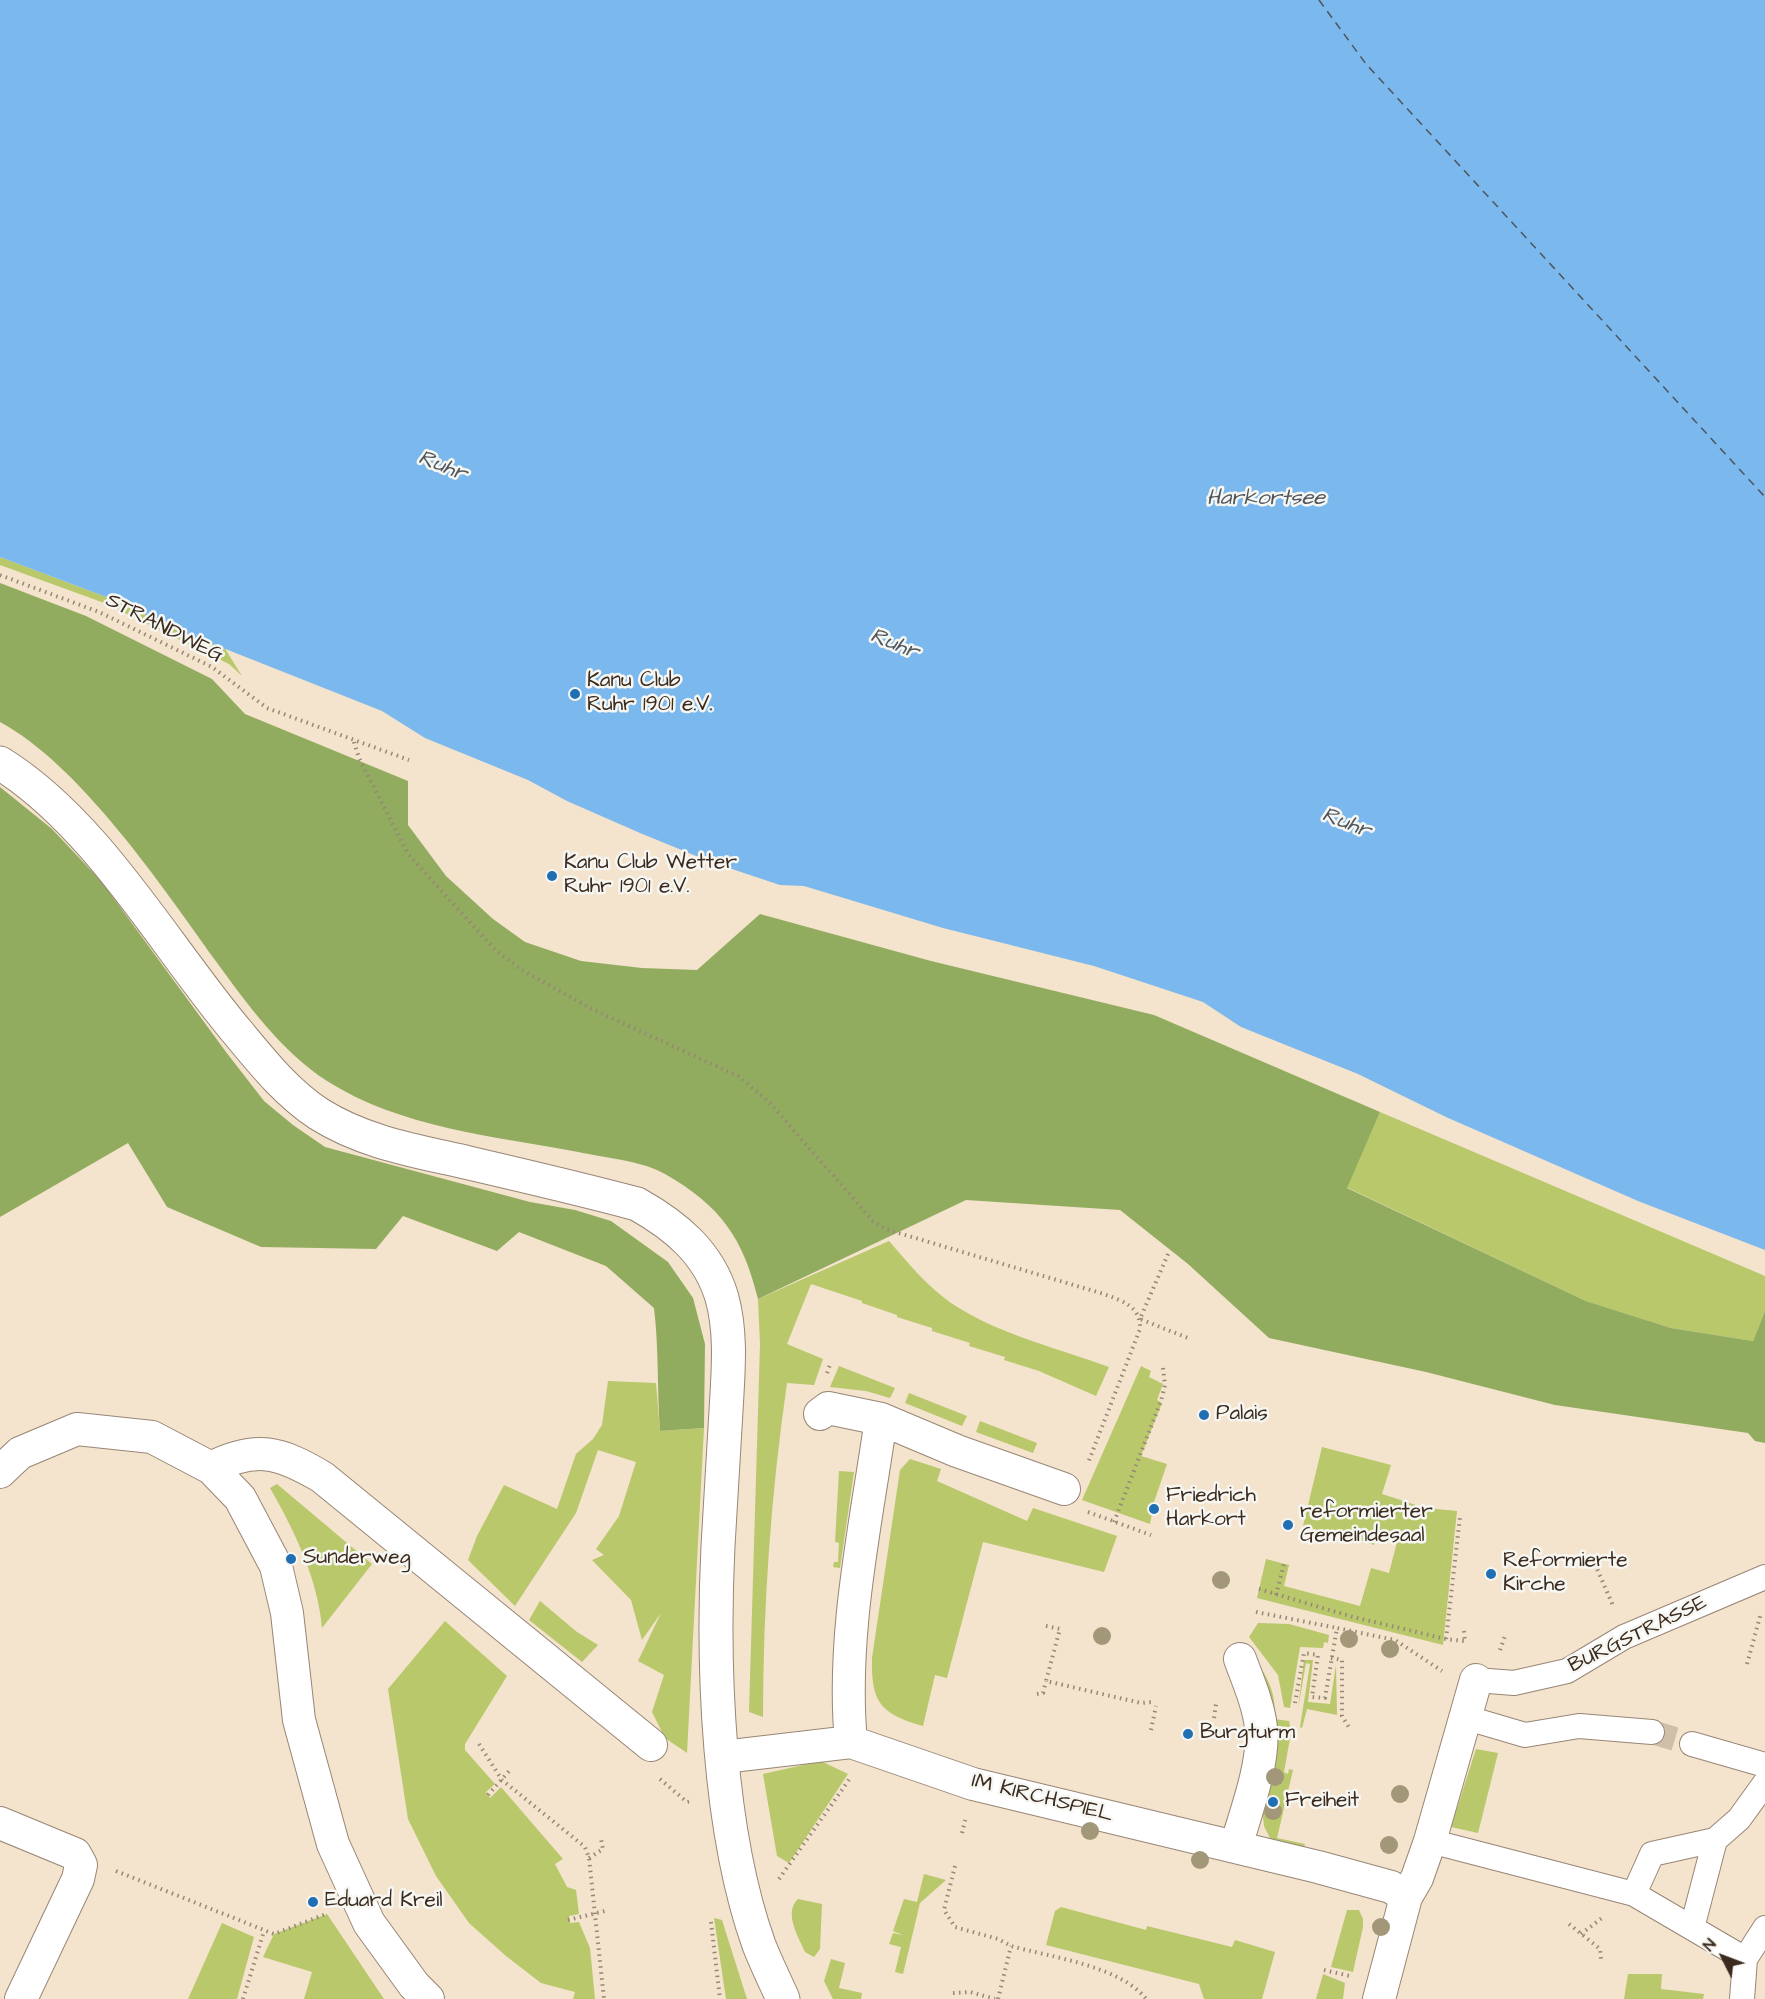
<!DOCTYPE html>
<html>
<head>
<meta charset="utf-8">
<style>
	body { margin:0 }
	#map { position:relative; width:1765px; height:1999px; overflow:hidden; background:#f4e3cd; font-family:"Architects Daughter",sans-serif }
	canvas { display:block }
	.north { position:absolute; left:1693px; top:1927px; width:60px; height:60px; -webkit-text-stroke:4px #f6f6f2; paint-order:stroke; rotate:312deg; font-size:16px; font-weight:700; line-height:24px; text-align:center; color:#3b2a1e }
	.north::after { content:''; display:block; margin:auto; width:21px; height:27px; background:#3b2a1e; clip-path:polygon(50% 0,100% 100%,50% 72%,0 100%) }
</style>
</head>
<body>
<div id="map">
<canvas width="1765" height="1999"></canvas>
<div class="north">N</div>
</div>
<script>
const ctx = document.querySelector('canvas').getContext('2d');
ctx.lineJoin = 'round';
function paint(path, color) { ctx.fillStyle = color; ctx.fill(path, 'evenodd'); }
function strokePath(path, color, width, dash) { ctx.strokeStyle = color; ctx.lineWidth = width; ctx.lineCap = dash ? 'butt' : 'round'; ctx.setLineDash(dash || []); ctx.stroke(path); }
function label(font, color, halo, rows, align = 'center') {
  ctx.font = font + ' "Architects Daughter",sans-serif'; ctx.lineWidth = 5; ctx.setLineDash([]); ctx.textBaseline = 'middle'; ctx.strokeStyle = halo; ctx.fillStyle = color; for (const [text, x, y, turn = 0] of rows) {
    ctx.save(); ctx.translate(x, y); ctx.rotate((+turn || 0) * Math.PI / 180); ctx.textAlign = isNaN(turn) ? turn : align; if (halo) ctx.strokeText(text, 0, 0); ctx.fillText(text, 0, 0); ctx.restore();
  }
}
const green = new Path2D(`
	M 0,557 L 117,601 L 175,629 L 224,647 L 242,676 L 229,664 L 107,604 L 0,565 Z
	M 1380,1112 L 1765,1276 L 1765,1311 L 1753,1341 L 1671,1328 L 1586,1301 L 1346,1187 Z
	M 889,1241 C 908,1263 927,1286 951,1303 C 997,1334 1057,1348 1109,1367 L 1096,1396 L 1039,1371 L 1004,1360 L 1005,1357 L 969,1346 L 970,1343 L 932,1331 L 932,1328 L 897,1317 L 897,1315 L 862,1303 L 862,1301 L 811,1284 L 787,1344 L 823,1359 L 814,1385 L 787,1383 C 771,1493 763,1606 763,1717 L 749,1712 L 760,1344 L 758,1299 Z
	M 839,1366 L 895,1388 L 890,1398 L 866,1391 L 830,1387 Z
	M 1141,1366 L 1151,1371 L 1149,1377 L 1163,1384 L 1157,1400 L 1162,1403 L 1141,1456 L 1167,1464 L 1154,1502 L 1150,1524 L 1082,1500 Z
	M 608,1381 L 656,1383 L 660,1431 L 704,1428 L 687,1753 L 665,1738 L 652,1712 L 664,1675 L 638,1661 L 661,1613 L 642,1640 L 631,1600 L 592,1560 L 604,1555 L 596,1549 L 619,1516 L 636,1462 L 598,1450 L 576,1513 L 515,1606 L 468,1560 L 477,1536 L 504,1485 L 557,1509 L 576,1454 L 593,1439 L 602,1425 Z
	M 909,1393 L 967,1416 L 962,1426 L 905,1403 Z
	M 980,1421 L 1037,1443 L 1033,1453 L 976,1432 Z
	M 1322,1447 L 1391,1465 L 1382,1494 L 1425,1508 L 1457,1511 L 1443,1645 L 1257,1598 L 1266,1559 L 1289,1565 L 1284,1586 L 1360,1606 L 1371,1568 L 1389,1573 L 1397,1542 L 1376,1537 L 1374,1545 L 1335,1531 L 1333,1534 L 1303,1526 Z
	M 910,1459 L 941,1469 L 937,1481 L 1027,1521 L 1033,1508 L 1117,1536 L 1104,1572 L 983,1542 L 947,1678 L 935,1675 L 923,1726 C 880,1714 871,1702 872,1658 L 900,1470 Z
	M 839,1471 L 854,1472 L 840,1568 L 833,1567 L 834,1562 L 838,1562 L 839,1543 L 835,1542 Z
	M 277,1484 L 372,1564 L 322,1628 C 318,1579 294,1530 270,1488 Z
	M 540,1601 L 577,1632 L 598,1645 L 582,1662 L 529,1620 Z
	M 445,1621 L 507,1676 L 465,1744 L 465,1750 L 495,1784 L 486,1792 L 490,1798 L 501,1787 L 563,1859 L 555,1864 L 567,1887 L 576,1890 L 579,1914 L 569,1916 L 570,1923 L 579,1922 L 590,1948 L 595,1999 L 573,1999 L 575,1992 L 541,1983 L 506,1956 L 469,1923 L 436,1876 L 408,1819 L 388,1689 Z
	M 1258,1623 L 1289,1624 L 1329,1635 L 1328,1643 L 1324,1642 L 1323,1648 L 1300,1647 L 1290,1708 L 1284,1707 L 1278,1675 L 1249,1637 Z
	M 1246,1647 C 1263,1670 1278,1689 1274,1719 L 1289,1721 L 1290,1726 L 1292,1727 L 1284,1772 L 1288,1774 L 1289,1769 L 1293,1770 L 1277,1838 L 1305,1844 L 1302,1854 L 1272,1842 L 1264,1826 Z
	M 1304,1660 L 1313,1660 L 1308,1702 L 1330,1704 L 1336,1665 L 1337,1715 L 1307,1709 L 1302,1728 L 1300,1727 L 1310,1664 L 1306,1663 L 1298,1709 Z
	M 1476,1749 L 1498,1753 L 1478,1833 L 1451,1827 Z
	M 821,1761 L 848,1774 L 789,1863 L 777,1856 L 763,1774 Z
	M 924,1874 L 946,1880 L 920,1903 L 903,1974 L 895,1972 L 901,1947 L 889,1944 L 893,1933 L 903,1935 L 893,1931 L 904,1899 L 917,1902 Z
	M 798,1899 L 822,1904 L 820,1949 L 814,1957 L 805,1952 C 799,1938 783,1913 798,1899 Z
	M 1061,1907 L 1146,1930 L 1147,1926 L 1232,1947 L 1235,1940 L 1275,1952 L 1262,1999 L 1204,1999 L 1199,1984 L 1046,1945 L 1055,1911 Z
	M 1347,1910 L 1359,1910 L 1363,1919 L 1363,1927 L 1353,1972 L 1331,1967 Z
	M 327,1914 L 384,1999 L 304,1999 L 312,1972 L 263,1957 L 274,1934 Z
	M 714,1918 L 722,1920 L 747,1999 L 726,1999 Z
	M 222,1923 L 254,1937 L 237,1999 L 188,1999 Z
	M 831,1959 L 845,1963 L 839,1988 L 862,1993 L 861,1999 L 833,1999 L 824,1981 Z
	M 1323,1974 L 1345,1983 L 1343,1999 L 1316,1999 Z
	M 1628,1974 L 1662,1974 L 1661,1989 L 1704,1994 L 1703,1999 L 1624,1999 Z`);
const forest = new Path2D(`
	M 0,583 L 86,616 L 212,679 L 245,714 L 408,781 L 408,825 L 446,876 L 493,919 L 525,942 L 581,961 L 642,968 L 697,970 L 760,914 L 931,961 L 1154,1015 L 1380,1112 L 1347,1188 L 1586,1301 L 1671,1328 L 1753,1341 L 1765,1311 L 1765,1443 L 1755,1441 L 1748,1433 L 1555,1405 L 1426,1372 L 1269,1338 L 1188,1264 L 1120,1210 L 966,1200 L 758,1299 C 743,1238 721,1206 665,1174 C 640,1160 605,1158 578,1152 C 494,1136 401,1128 327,1081 C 281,1051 247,1004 215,960 C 162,886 80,765 0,722 Z
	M 0,787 L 52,829 L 101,881 L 226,1052 L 264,1101 L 293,1125 L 325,1147 L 530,1202 L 575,1210 L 611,1221 L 668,1262 L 693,1298 L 705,1344 L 704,1428 L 660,1431 C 657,1390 659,1349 654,1308 L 606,1266 L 519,1232 L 497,1251 L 403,1216 L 376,1249 L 261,1247 L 167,1207 L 128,1143 L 0,1217 Z`);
const water = new Path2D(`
	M 0,0 L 1765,0 L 1765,1250 L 1638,1201 L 1446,1117 L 1358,1074 L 1241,1027 L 1203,1002 L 1094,966 L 943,928 L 804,886 L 780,885 L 711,862 L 640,833 L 567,801 L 528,780 L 425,738 L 382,711 L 175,629 L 117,601 L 0,557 Z`);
const ferry = new Path2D(`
	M 1319,0 L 1366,64 L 1765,497`);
const pedestrianTunnel = new Path2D(`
	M 1652,1732 L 1692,1744`);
const path = new Path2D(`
	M 0,575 L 99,612 L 212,667 L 267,708 L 409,760
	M 354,742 L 359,758 L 408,854 L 496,951 L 522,970 L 592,1009 L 738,1076 L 768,1101 L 873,1221 L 885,1229 L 1104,1294 C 1122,1301 1141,1306 1140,1329 L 1088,1463
	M 1168,1254 L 1140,1319 L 1188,1338
	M 827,1373 L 831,1362
	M 1088,1512 L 1151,1535
	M 1114,1522 L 1161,1401 L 1165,1385 L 1163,1368
	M 1595,1564 L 1614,1608
	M 1259,1589 L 1353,1617 L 1446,1639 L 1464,1641
	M 1276,1595 L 1284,1564
	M 1256,1612 L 1337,1628
	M 1046,1626 L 1060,1629 L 1046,1681 L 1141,1703 L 1152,1702
	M 1464,1631 L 1465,1642
	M 1446,1639 L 1460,1517
	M 1500,1650 L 1505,1636
	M 1331,1658 L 1342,1660 L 1342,1716 L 1350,1729
	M 1747,1664 L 1761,1613
	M 1037,1694 L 1043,1693 L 1046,1681
	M 1295,1703 L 1304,1653 L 1318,1655 L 1312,1697 L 1325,1698 L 1337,1628 L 1395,1640 L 1442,1671
	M 1214,1718 L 1216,1704
	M 1151,1730 L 1156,1706
	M 479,1744 L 502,1780 L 585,1847 L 589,1858 L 604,1999
	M 660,1779 L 687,1802 L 692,1801
	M 488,1795 L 511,1769
	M 962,1833 L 966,1817
	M 589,1858 L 603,1849 L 601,1839
	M 955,1866 L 944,1910 L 955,1927 L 998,1939 L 1011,1946 C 1050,1957 1121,1966 1146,1999
	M 116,1871 L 274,1934 L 326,1914
	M 779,1879 L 851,1777
	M 568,1920 L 605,1911
	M 711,1922 L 720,1999
	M 1569,1924 L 1600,1949 L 1601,1959
	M 1581,1934 L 1602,1918
	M 1324,1970 L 1350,1976
	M 953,1993 L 970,1992 L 995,1999
	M 243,1999 L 264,1931
	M 998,1999 L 1011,1946`);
const pedestrian = new Path2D(`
	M 1476,1680 L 1514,1683 L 1567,1671 L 1624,1637 L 1765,1577
	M 1464,1717 L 1525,1735 L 1579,1726 L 1652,1732
	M 1692,1744 L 1765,1765
	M 1430,1841 L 1634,1894 L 1745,1959
	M 1634,1894 L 1652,1854 L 1715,1840 L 1739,1819 L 1765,1783
	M 1692,1928 L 1715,1840
	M 1742,1999 L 1745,1959 L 1765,1928`);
const minor = new Path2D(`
	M 820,1414 L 828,1408 L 881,1419 L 957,1451 L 1064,1489
	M 211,1468 C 256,1445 280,1452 322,1477 L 651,1745
	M 0,1472 L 20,1453 L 77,1429 L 152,1437 L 211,1468 L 240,1498 L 276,1566 L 287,1613 L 299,1720 L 333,1844 L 369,1923 L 414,1985 L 428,1999
	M 851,1742 C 841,1635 866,1525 881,1419
	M 723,1757 L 851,1742 L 973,1784 L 1318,1867 L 1391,1887 L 1406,1897
	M 0,1823 L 75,1854 L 81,1865 L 78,1879 L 21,1999
	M 1236,1846 C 1246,1812 1265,1762 1261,1727 C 1258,1703 1248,1681 1240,1659
	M 1379,1999 L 1406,1897 L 1417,1878 L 1430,1841 L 1476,1680`);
const secondary = new Path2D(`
	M 0,763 C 98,824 166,948 239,1034 C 263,1063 287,1093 319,1114 C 365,1143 417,1151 469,1163 C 525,1176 581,1189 637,1204 C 676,1226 709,1253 722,1298 C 732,1334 728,1374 726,1411 C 723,1456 721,1501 718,1546 C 712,1667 718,1831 759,1945 C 766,1963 775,1981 783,1999`);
const trees = [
	[1221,1580],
	[1102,1636],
	[1349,1639],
	[1390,1649],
	[1275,1777],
	[1400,1794],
	[1273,1811],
	[1090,1831],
	[1389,1845],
	[1200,1860],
	[1381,1927]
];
const markers = [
	[575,694,6,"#1f6fb2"],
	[552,876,6,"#1f6fb2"],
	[1204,1415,6,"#1f6fb2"],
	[1154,1509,6,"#1f6fb2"],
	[1288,1525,6,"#1f6fb2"],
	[291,1559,6,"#1f6fb2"],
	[1491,1574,6,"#1f6fb2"],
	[1188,1734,6,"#1f6fb2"],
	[1273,1802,6,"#1f6fb2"],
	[313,1902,6,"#1f6fb2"]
];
const streetNames = [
	["STRANDWEG",164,629,27],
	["BURGSTRASSE",1638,1635,-26],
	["IM KIRCHSPIEL",1042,1799,14]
];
const poiNames = [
	["Kanu Club",587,682],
	["Ruhr 1901 e.V.",587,706],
	["Kanu Club Wetter",564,864],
	["Ruhr 1901 e.V.",564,888],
	["Palais",1216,1415],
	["Friedrich",1166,1497],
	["Harkort",1166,1521],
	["reformierter",1300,1513],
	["Gemeindesaal",1300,1537],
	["Sunderweg",303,1559],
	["Reformierte",1503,1562],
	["Kirche",1503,1586],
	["Burgturm",1200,1734],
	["Freiheit",1285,1802],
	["Eduard Kreil",325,1902]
];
const waterNames = [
	["Ruhr",442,467,22],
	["Harkortsee",1266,499],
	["Ruhr",894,645,22],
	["Ruhr",1346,824,21]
];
paint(green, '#b8c86b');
paint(forest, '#92ac5f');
paint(water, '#7bb8ed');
strokePath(ferry, '#4e555c', 1.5, [8, 6]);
strokePath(pedestrianTunnel, '#cfbeaa', 24, [24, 12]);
strokePath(pedestrian, '#988676', 26);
strokePath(minor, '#988676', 34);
strokePath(secondary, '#988676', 35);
strokePath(path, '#988676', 4, [1.5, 4.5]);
strokePath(pedestrian, '#fff', 24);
strokePath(minor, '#fff', 32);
strokePath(secondary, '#fff', 33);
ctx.fillStyle = '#a39779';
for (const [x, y] of trees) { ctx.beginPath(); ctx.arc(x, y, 9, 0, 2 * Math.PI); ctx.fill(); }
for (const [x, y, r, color] of markers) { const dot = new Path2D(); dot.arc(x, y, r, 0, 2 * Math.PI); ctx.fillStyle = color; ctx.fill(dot); strokePath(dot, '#f6f6f2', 2); }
label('21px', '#3b2a1e', '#f6f6f2', streetNames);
label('21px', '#3b2a1e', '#f6f6f2', poiNames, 'left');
label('italic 22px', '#4e555c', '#f6f6f2', waterNames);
</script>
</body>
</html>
